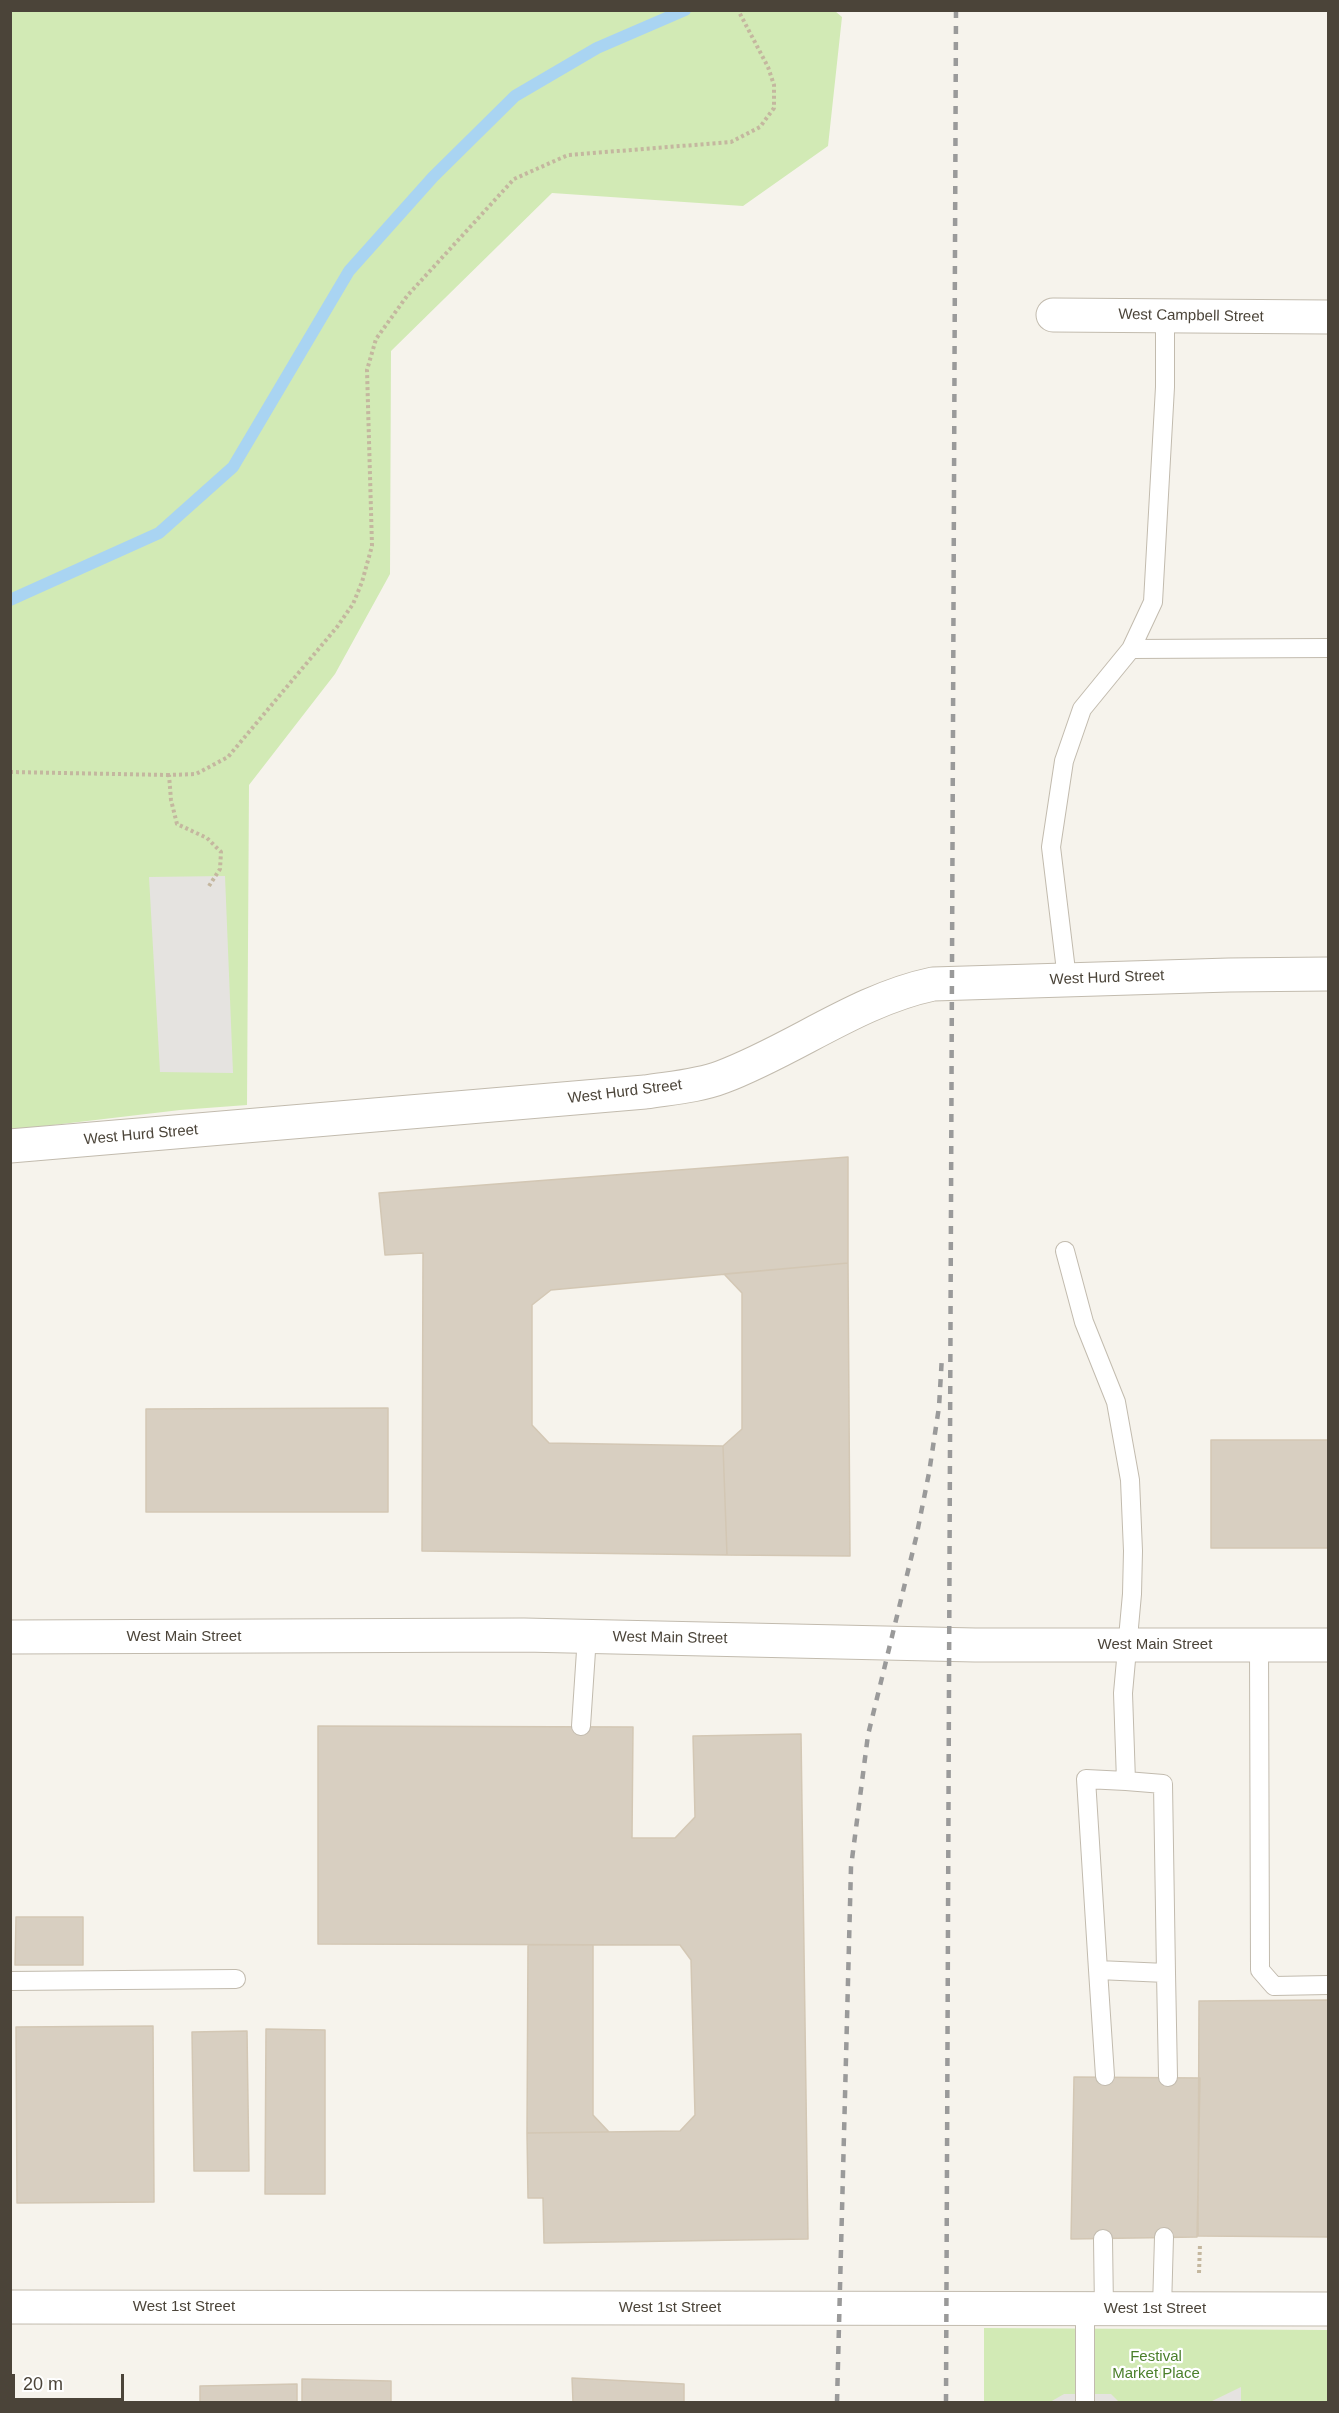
<!DOCTYPE html>
<html>
<head>
<meta charset="utf-8">
<style>
	body { margin:0 }
	#map { position:relative; width:1339px; height:2413px; overflow:hidden; background:#f6f3ec; font-family:Arial,sans-serif }
	canvas { display:block }
	.frame { position:absolute; inset:0; border:12px solid #4b4439; pointer-events:none }
	.scale { position:absolute; left:12px; top:2374px; width:112px; height:27px; box-sizing:border-box; border:3px solid #4b4439; border-top:0; padding-left:8px; font-size:18px; line-height:21px; white-space:nowrap; color:#4b4439; -webkit-text-stroke:4px #fff; paint-order:stroke }
</style>
</head>
<body>
<div id="map">
<canvas width="1339" height="2413"></canvas>
<div class="frame"></div>
<div class="scale">20 m</div>
</div>
<script>
const ctx = document.querySelector('canvas').getContext('2d');
ctx.lineJoin = 'round';
function paint(path, color) { ctx.fillStyle = color; ctx.fill(path, 'evenodd'); }
function strokePath(path, color, width, dash) { ctx.strokeStyle = color; ctx.lineWidth = width; ctx.lineCap = dash ? 'butt' : 'round'; ctx.setLineDash(dash || []); ctx.stroke(path); }
function label(font, color, halo, rows, align = 'center') {
  ctx.font = font + ' Arial,sans-serif'; ctx.lineWidth = 4.5; ctx.setLineDash([]); ctx.textBaseline = 'middle'; ctx.strokeStyle = halo; ctx.fillStyle = color; for (const [text, x, y, turn = 0] of rows) {
    ctx.save(); ctx.translate(x, y); ctx.rotate((+turn || 0) * Math.PI / 180); ctx.textAlign = isNaN(turn) ? turn : align; if (halo) ctx.strokeText(text, 0, 0); ctx.fillText(text, 0, 0); ctx.restore();
  }
}
const green = new Path2D(`
	M 11,11 L 835,11 L 842,17 L 828,146 L 743,206 L 552,193 L 391,351 L 390,574 L 335,674 L 249,785 L 247,1105 L 180,1110 L 11,1130 Z
	M 984,2328 L 1328,2330 L 1328,2402 L 984,2402 Z`);
const parking = new Path2D(`
	M 225,876 L 233,1073 L 160,1072 L 149,877 Z
	M 1241,2387 L 1241,2402 L 1210,2402 Z
	M 1064,2394 L 1111,2394 L 1119,2402 L 1050,2402 Z`);
const stream = new Path2D(`
	M 10,600 L 159,533 L 233,467 L 349,271 L 433,177 L 515,96 L 597,48 L 685,10`);
const building = new Path2D(`
	M 848,1157 L 848,1263 L 551,1290 L 532,1305 L 532,1425 L 549,1443 L 723,1446 L 727,1555 L 422,1551 L 423,1253 L 385,1255 L 379,1193 Z
	M 848,1263 L 850,1556 L 727,1555 L 723,1446 L 742,1429 L 742,1293 L 724,1274 Z
	M 388,1408 L 388,1512 L 146,1512 L 146,1409 Z
	M 1211,1440 L 1328,1440 L 1328,1548 L 1211,1548 Z
	M 318,1726 L 633,1727 L 632,1838 L 675,1838 L 695,1817 L 693,1736 L 801,1734 L 808,2239 L 544,2243 L 543,2198 L 528,2198 L 527,2133 L 680,2131 L 695,2115 L 691,1960 L 680,1945 L 318,1944 Z
	M 16,1917 L 83,1917 L 83,1965 L 15,1965 Z
	M 528,1945 L 593,1945 L 593,2115 L 609,2132 L 527,2133 Z
	M 1328,2000 L 1328,2237 L 1198,2236 L 1199,2001 Z
	M 153,2026 L 154,2202 L 17,2203 L 16,2027 Z
	M 266,2029 L 325,2030 L 325,2194 L 265,2194 Z
	M 247,2031 L 249,2171 L 194,2171 L 192,2032 Z
	M 1074,2077 L 1200,2078 L 1197,2237 L 1071,2239 Z
	M 572,2378 L 684,2384 L 684,2402 L 573,2402 Z
	M 302,2379 L 391,2381 L 391,2402 L 302,2402 Z
	M 297,2384 L 297,2402 L 200,2402 L 200,2386 Z`);
const path = new Path2D(`
	M 10,772 L 169,775
	M 209,886 L 220,869 L 221,852 L 207,838 L 177,824 L 171,800 L 169,775 L 196,774 L 228,757 L 337,627 L 353,604 L 362,582 L 372,546 L 367,370 L 376,339 L 407,296 L 514,179 L 568,155 L 731,142 L 760,127 L 774,108 L 774,85 L 768,67 L 738,10
	M 1199,2273 L 1200,2244`);
const lane = new Path2D(`
	M 1131,649 L 1328,648
	M 1067,979 L 1051,847 L 1064,761 L 1082,709 L 1131,649 L 1153,602 L 1165,387 L 1165,315
	M 1065,1251 L 1084,1322 L 1116,1402 L 1130,1480 L 1133,1551 L 1132,1594 L 1123,1693 L 1126,1781 L 1086,1779 L 1098,1970 L 1166,1973 L 1163,1784 L 1126,1781
	M 1259,1645 L 1260,1970 L 1274,1986 L 1328,1985
	M 581,1726 L 587,1636
	M 1098,1970 L 1105,2076
	M 1166,1973 L 1168,2077
	M 10,1981 L 236,1979
	M 1103,2239 L 1104,2309
	M 1162,2308 L 1164,2237
	M 1085,2402 L 1085,2308`);
const street = new Path2D(`
	M 1053,315 L 1328,317
	M 10,1146 L 645,1092 C 670,1088 699,1086 722,1077 C 794,1050 857,1000 933,984 L 1229,975 L 1328,974
	M 10,1637 L 524,1635 L 975,1645 L 1328,1645
	M 10,2307 L 1328,2309`);
const rail = new Path2D(`
	M 837,2402 L 851,1867 L 868,1735 L 916,1538 L 929,1473 L 939,1407 L 942,1356
	M 946,2402 L 956,10`);
const streetNames = [
	["West Campbell Street",1191,316,1],
	["West Hurd Street",1107,978,-2],
	["West Hurd Street",625,1092,-7],
	["West Hurd Street",141,1135,-5],
	["West Main Street",184,1637],
	["West Main Street",670,1638,1],
	["West Main Street",1155,1645],
	["West 1st Street",184,2307],
	["West 1st Street",670,2308],
	["West 1st Street",1155,2309]
];
const parkNames = [
	["Festival",1156,2357],
	["Market Place",1156,2374]
];
paint(green, '#d2eab5');
paint(parking, '#e5e3e0');
strokePath(stream, '#a9d4f2', 12);
paint(building, '#d8cfc1');
strokePath(building, '#d3c7b4', 1.5);
strokePath(lane, '#c2bbae', 20);
strokePath(street, '#c2bbae', 35);
strokePath(path, '#c4b79f', 4, [3, 3]);
strokePath(lane, '#fff', 18);
strokePath(street, '#fff', 33);
strokePath(rail, '#9a9a9a', 4.5, [8, 8]);
label('15px', '#4b4439', '#fff', streetNames);
label('15px', '#4a7f2a', '#fff', parkNames);
</script>
</body>
</html>
